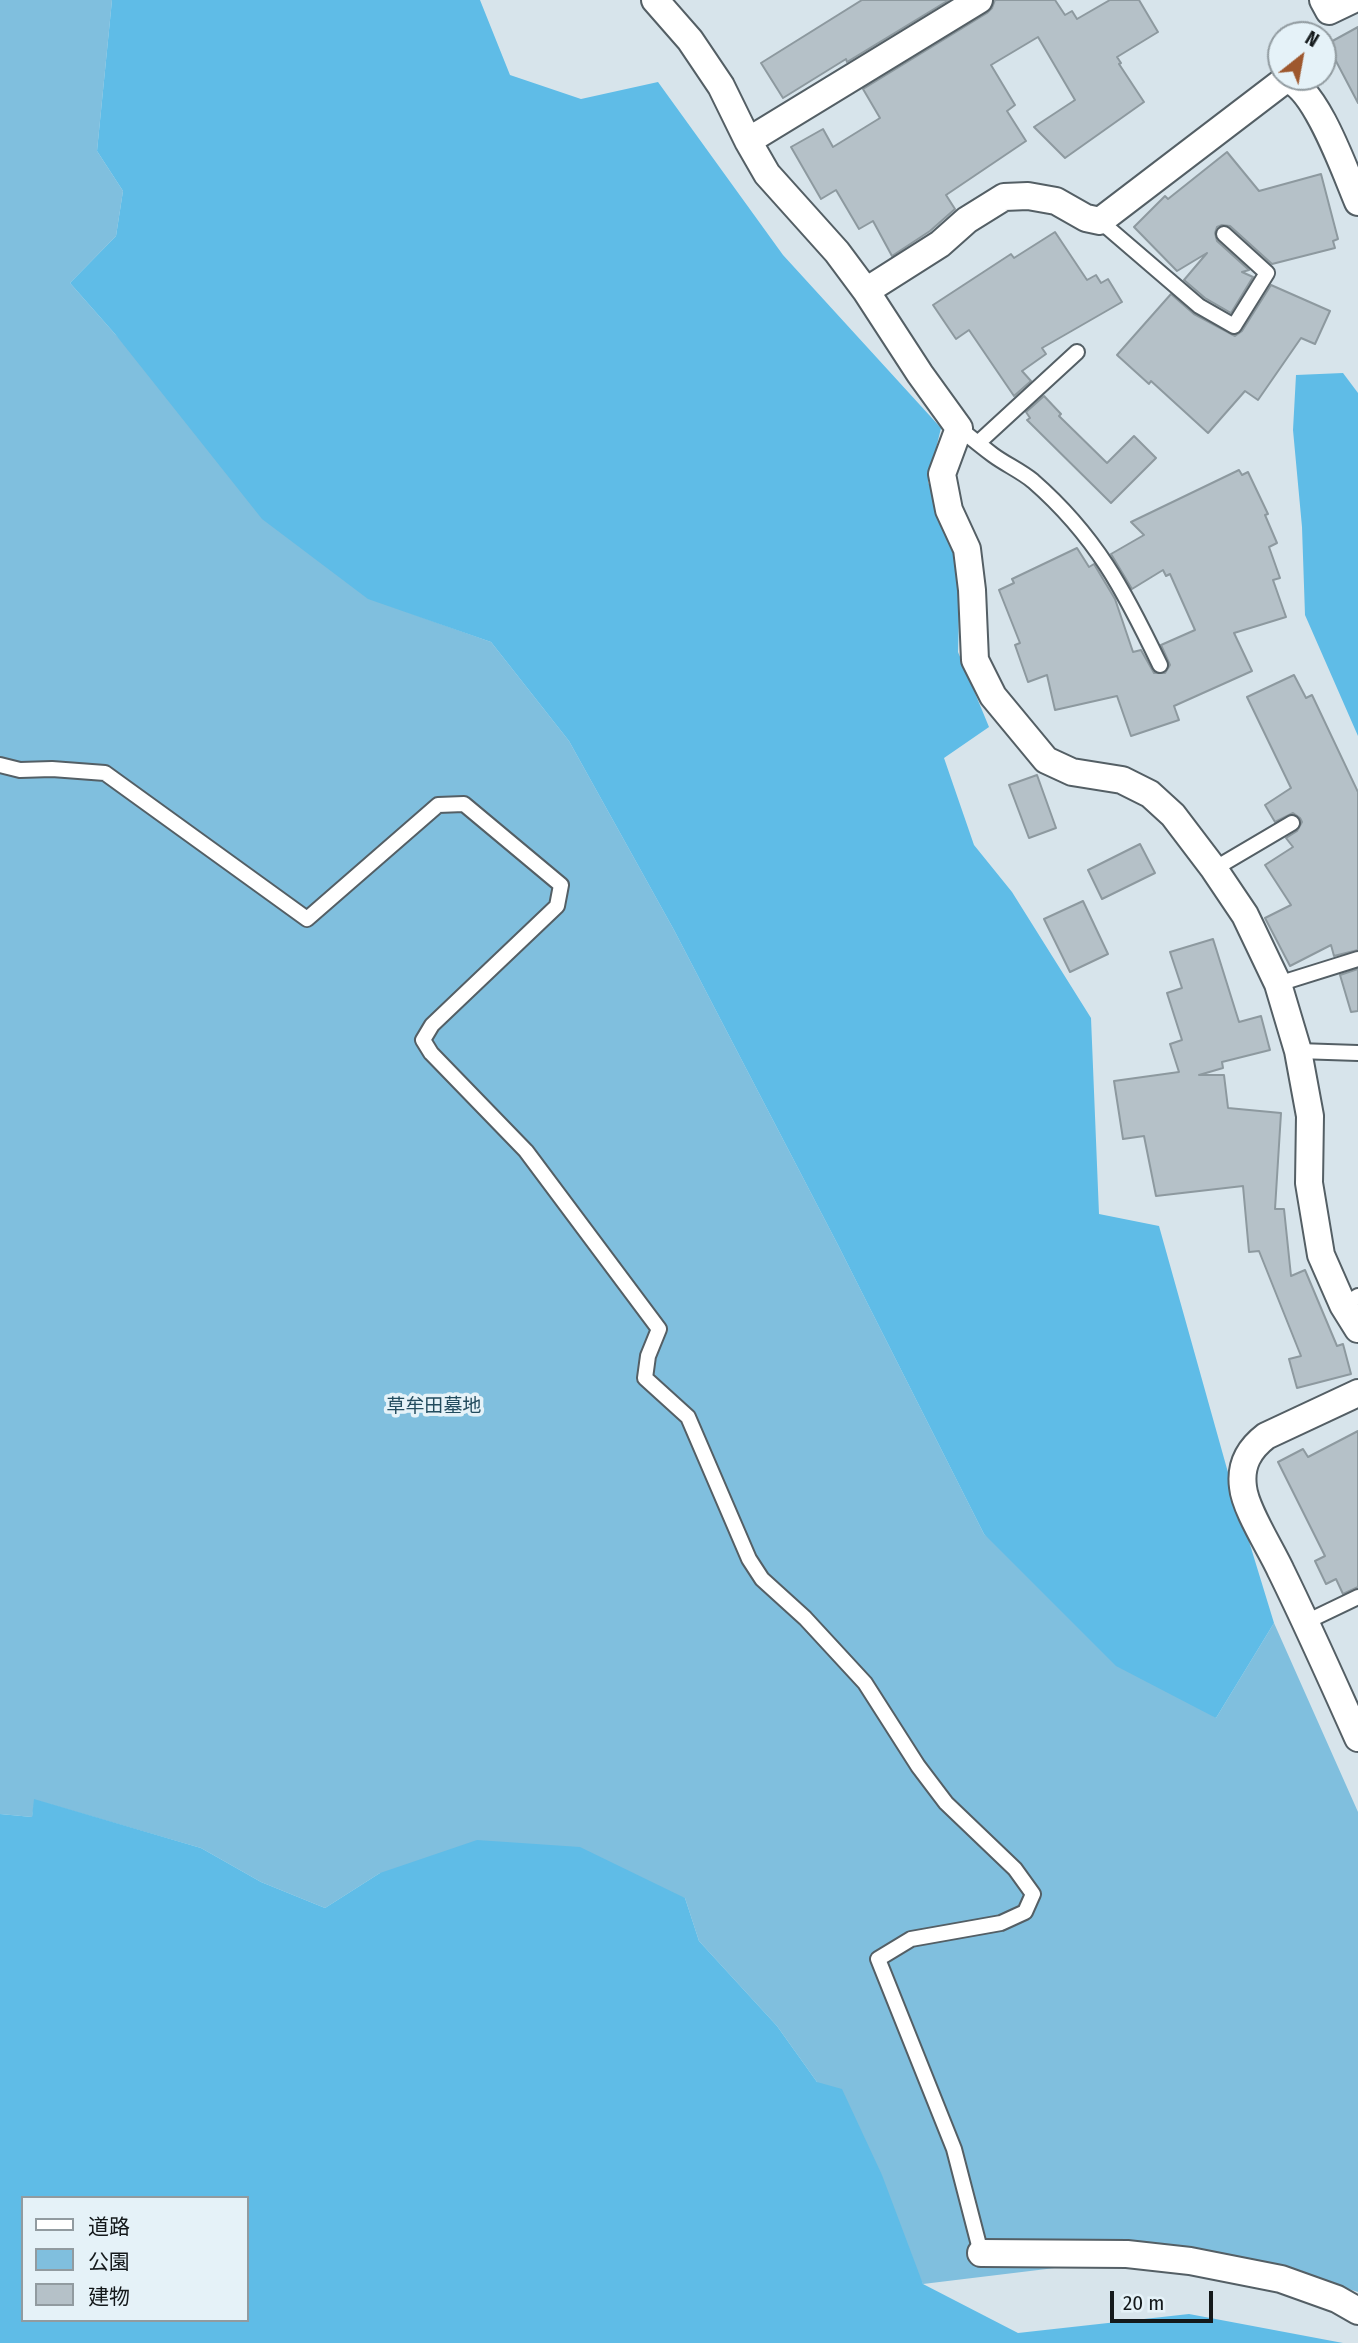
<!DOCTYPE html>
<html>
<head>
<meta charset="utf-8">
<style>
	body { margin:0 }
	#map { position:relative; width:1358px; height:2343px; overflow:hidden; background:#d7e4eb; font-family:"Fira Sans Condensed","Noto Sans JP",sans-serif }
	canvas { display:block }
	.legend { position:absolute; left:21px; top:2196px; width:228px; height:126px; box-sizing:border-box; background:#e5f2f8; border:2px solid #919ba0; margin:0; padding:9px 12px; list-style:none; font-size:21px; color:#14191b }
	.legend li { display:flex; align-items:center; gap:14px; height:35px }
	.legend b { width:35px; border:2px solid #919ba0 }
	.north { position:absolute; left:1267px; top:21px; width:70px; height:70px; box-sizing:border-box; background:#e5f2f8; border:2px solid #919ba0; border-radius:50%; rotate:31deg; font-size:19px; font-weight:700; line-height:28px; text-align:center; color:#14191b }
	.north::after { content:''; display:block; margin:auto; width:24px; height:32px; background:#9e582e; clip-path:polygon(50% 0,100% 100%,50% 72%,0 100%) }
	.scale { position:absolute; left:1110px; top:2291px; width:103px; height:32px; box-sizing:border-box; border:4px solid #14191b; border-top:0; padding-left:9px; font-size:21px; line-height:24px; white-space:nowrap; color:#14191b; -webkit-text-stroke:5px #e5f2f8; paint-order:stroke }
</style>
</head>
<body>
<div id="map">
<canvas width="1358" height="2343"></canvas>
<ul class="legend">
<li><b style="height:9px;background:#fff"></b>道路</li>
<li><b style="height:19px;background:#80bfde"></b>公園</li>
<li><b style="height:19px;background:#b5c1c8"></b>建物</li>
</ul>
<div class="north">N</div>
<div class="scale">20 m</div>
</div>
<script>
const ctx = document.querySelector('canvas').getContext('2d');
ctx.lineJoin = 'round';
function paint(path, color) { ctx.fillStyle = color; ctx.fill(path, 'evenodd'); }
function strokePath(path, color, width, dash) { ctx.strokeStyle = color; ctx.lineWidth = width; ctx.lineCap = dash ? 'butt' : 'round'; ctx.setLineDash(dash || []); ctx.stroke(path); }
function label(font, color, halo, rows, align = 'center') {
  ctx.font = font + ' "Fira Sans Condensed","Noto Sans JP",sans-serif'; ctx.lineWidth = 7; ctx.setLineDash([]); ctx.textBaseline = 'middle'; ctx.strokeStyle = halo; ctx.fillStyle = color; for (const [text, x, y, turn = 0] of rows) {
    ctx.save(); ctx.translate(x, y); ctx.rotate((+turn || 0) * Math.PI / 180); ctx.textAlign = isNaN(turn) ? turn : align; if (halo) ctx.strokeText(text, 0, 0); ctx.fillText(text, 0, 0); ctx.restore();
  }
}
const green = new Path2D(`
	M 0,0 L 112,0 L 97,151 L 123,191 L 116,236 L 70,283 L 115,334 L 368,598 L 491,642 L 569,741 L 674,930 L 838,1245 L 984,1534 L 1216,1718 L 1274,1623 L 1358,1812 L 1358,2292 L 1305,2275 L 1203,2250 L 923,2284 L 817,2082 L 777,2026 L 699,1941 L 685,1898 L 380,1873 L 325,1908 L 261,1882 L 201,1848 L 35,1800 L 32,1817 L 0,1814 Z`);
const forest = new Path2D(`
	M 112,0 L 480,0 L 510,75 L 581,99 L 658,82 L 783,255 L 941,428 L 928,482 L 948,531 L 960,575 L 958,652 L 989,727 L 944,758 L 974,845 L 1012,892 L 1091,1018 L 1099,1214 L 1159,1226 L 1229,1476 L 1274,1623 L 1216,1718 L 1116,1666 L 984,1534 L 838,1245 L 674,930 L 569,741 L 491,642 L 368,599 L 262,519 L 115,334 L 70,283 L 116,236 L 123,191 L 97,151 Z
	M 1343,373 L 1358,393 L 1358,736 L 1305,615 L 1302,527 L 1293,430 L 1296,375 Z
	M 34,1799 L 201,1848 L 261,1882 L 325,1908 L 380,1873 L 477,1840 L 580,1847 L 685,1898 L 699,1941 L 777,2026 L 817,2082 L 842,2089 L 882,2175 L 923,2284 L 1018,2333 L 1189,2314 L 1343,2343 L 0,2343 L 0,1814 L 32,1817 ZM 23,2198 L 247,2198 L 247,2320 L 23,2320 Z`);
const building = new Path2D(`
	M 862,0 L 949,0 L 847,62 L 846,59 L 783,98 L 761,63 Z
	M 995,0 L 1055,0 L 1065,15 L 1072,11 L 1077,19 L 1110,0 L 1139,0 L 1158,32 L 1117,57 L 1121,63 L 1119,64 L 1144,102 L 1065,158 L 1034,127 L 1075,100 L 1038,37 L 991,65 L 1015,105 L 1007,111 L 1026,141 L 946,195 L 955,209 L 930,231 L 892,256 L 873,221 L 859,229 L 836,190 L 821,199 L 791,147 L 823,129 L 833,147 L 880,118 L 863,89 L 987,13 L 992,8 Z
	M 1358,27 L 1358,103 L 1327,44 Z
	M 1227,152 L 1259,191 L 1321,174 L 1338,239 L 1333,241 L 1335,248 L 1272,264 L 1230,226 L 1222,225 L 1217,227 L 1215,233 L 1217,241 L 1249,270 L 1242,272 L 1253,277 L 1231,313 L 1205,298 L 1184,280 L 1207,253 L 1177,271 L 1134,227 L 1165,196 L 1168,199 Z
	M 1055,232 L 1087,280 L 1096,275 L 1101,283 L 1108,279 L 1122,302 L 1042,348 L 1046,354 L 1022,371 L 1031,381 L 1014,396 L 969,330 L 956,339 L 933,305 L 1011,254 L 1014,258 Z
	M 1271,285 L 1330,311 L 1315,344 L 1301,338 L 1258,400 L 1245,391 L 1208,433 L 1151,381 L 1149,384 L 1117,355 L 1171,294 L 1194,314 L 1235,336 L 1242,331 Z
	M 1044,396 L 1061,414 L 1059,416 L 1107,463 L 1134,436 L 1156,458 L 1111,503 L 1027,420 L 1030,418 L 1026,412 Z
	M 1239,470 L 1242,475 L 1248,472 L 1268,514 L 1265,515 L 1277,543 L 1269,547 L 1280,578 L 1273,580 L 1286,617 L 1234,633 L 1252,671 L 1174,706 L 1179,720 L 1131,736 L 1117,696 L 1055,710 L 1047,675 L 1028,682 L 1015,645 L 1020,643 L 999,590 L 1014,583 L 1012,579 L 1077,548 L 1089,567 L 1094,564 L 1115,599 L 1133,652 L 1141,650 L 1154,673 L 1165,673 L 1170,665 L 1161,645 L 1195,630 L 1170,574 L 1166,576 L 1163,570 L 1132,589 L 1111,554 L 1144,535 L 1131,522 Z
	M 1294,675 L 1306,698 L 1312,695 L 1358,792 L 1358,950 L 1334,956 L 1331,945 L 1290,966 L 1265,918 L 1291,905 L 1265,865 L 1293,847 L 1286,838 L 1297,831 L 1302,822 L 1300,818 L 1293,813 L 1275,822 L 1265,805 L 1291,788 L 1247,697 Z
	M 1037,775 L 1056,828 L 1029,838 L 1009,785 Z
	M 1140,844 L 1155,873 L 1102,899 L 1088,870 Z
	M 1083,901 L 1108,954 L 1070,972 L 1044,919 Z
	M 1213,939 L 1239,1022 L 1261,1016 L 1270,1050 L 1222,1062 L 1223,1068 L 1199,1075 L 1224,1075 L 1228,1108 L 1281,1113 L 1275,1209 L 1284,1209 L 1291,1276 L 1305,1270 L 1337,1346 L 1343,1344 L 1351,1374 L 1297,1388 L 1289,1359 L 1301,1356 L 1259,1251 L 1249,1252 L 1243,1186 L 1156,1196 L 1144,1136 L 1123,1139 L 1114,1081 L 1179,1072 L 1170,1044 L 1182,1040 L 1167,993 L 1182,988 L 1170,952 Z
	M 1358,969 L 1358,1011 L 1351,1012 L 1340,975 Z
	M 1358,1431 L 1358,1587 L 1343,1594 L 1336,1579 L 1326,1584 L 1315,1561 L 1325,1556 L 1278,1462 L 1303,1449 L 1308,1457 Z`);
const service = new Path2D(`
	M 1100,221 L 1199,306 L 1234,326 L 1267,273 L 1224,234
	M 959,428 C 970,437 981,446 993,455 C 1005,464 1021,471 1033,481 C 1096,536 1124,590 1160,665
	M 978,443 L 1077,352
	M 0,765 L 20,770 L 52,769 L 105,773 L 307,919 L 438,805 L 464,804 L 561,885 L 557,906 L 432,1025 L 423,1040 L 431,1053 L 526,1151 L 659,1329 L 648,1356 L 645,1378 L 688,1417 L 749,1559 L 762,1579 L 805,1618 L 865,1683 L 918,1766 L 946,1803 L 1015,1869 L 1033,1894 L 1025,1912 L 1001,1923 L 911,1939 L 878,1959 L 954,2149 L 981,2253
	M 1214,869 L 1292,823
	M 1278,984 L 1358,959
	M 1298,1051 L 1358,1053
	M 1343,1305 L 1358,1296
	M 1306,1622 L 1358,1597`);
const minor = new Path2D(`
	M 655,0 L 690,40 L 721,86 L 748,141 L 767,174 L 837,252 L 866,291 L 920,374 L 959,428 L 942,474 L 949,510 L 967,549 L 972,590 L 975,660 L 993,696 L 1046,760 L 1072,772 L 1122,780 L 1150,794 L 1173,815 L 1214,869 L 1245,915 L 1278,984 L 1298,1051 L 1310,1116 L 1309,1183 L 1321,1255 L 1343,1305 L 1358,1329
	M 1323,0 L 1329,11 L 1352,0
	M 748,141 L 979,0
	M 866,291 L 940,244 L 967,220 L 1004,197 L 1028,196 L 1056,201 L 1086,218 L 1100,221 L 1286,79 C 1316,87 1346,174 1358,202
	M 1358,1393 L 1266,1436 C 1249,1449 1240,1465 1243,1487 C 1245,1509 1271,1549 1281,1571 C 1308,1626 1333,1682 1358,1738
	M 981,2253 L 1127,2254 L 1190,2261 L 1281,2279 L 1337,2299 L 1358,2311`);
const parkNames = [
	["草牟田墓地",434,1407]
];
paint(green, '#80bfde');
paint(forest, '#5fbce7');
paint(building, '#b5c1c8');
strokePath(building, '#8d999f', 2);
strokePath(service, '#545f65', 18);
strokePath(minor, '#545f65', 30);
strokePath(service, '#fff', 14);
strokePath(minor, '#fff', 26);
label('19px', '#234c5e', '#e5f2f8', parkNames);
</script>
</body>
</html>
